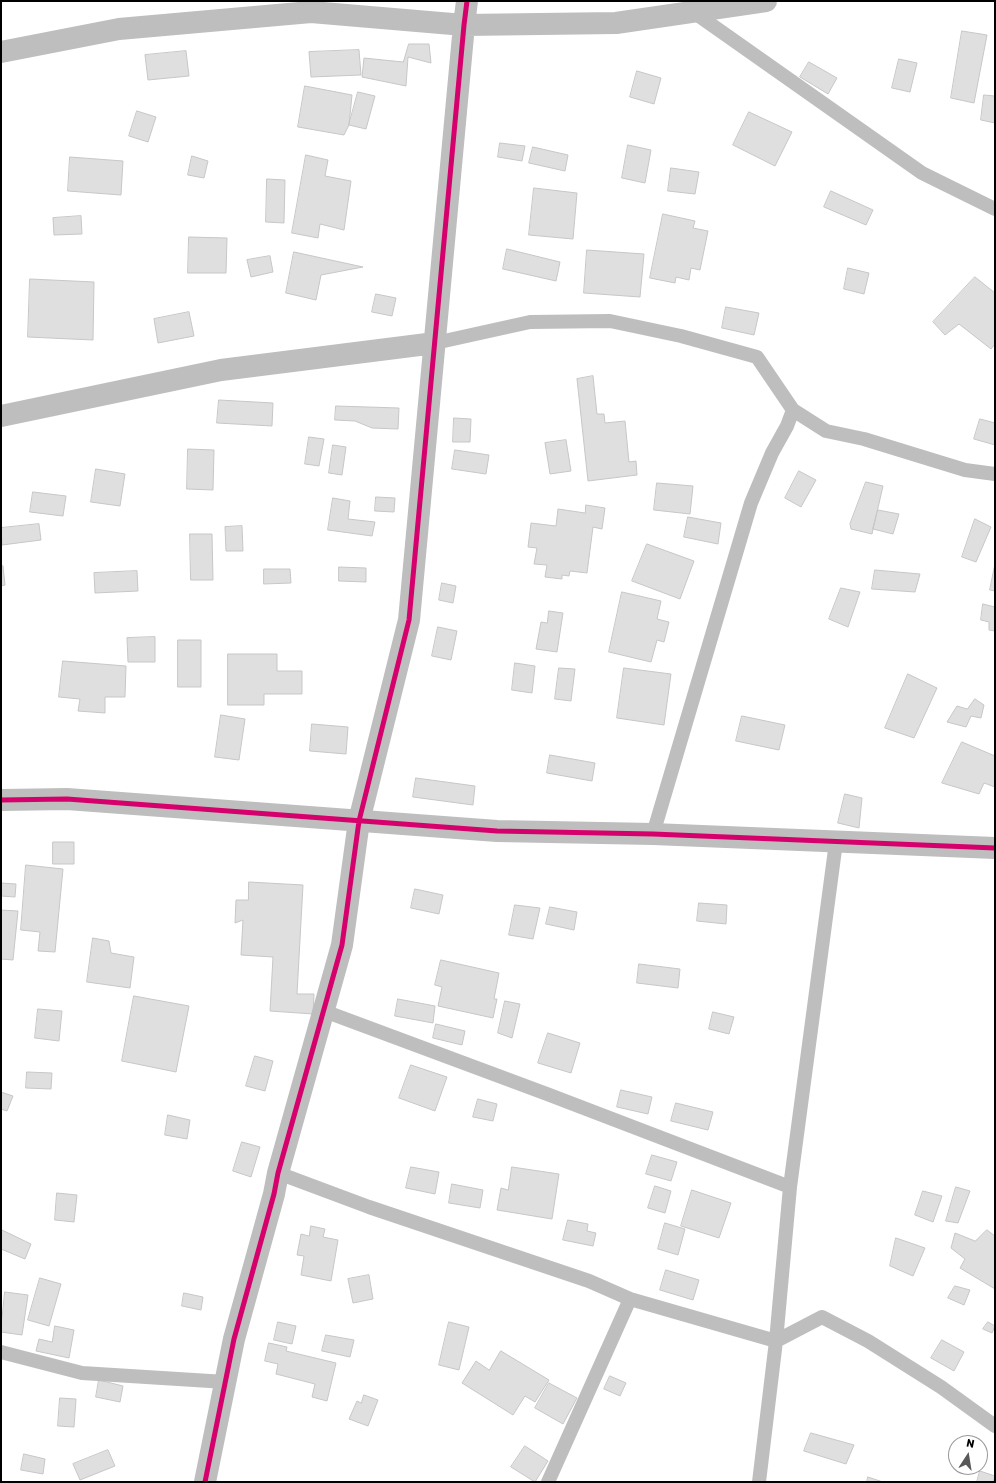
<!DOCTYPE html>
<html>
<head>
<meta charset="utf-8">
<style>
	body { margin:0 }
	#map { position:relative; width:996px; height:1483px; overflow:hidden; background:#fff; font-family:Rubik,sans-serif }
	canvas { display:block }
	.frame { position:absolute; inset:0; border:2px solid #000; pointer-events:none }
	.north { position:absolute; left:948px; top:1435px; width:40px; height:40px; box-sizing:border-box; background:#fff; border:1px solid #999; border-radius:50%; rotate:12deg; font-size:11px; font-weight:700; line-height:16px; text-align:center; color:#000 }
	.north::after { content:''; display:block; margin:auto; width:14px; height:18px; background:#595959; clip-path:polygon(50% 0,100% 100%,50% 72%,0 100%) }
</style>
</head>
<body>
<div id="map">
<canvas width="996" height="1483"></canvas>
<div class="frame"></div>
<div class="north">N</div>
</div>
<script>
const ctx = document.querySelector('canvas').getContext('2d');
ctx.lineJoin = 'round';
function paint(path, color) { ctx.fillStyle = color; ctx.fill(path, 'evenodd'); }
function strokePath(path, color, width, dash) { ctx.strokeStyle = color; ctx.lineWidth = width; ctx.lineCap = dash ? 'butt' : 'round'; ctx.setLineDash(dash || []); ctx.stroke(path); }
const building = new Path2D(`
	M 962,31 L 987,35 L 974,103 L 951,98 Z
	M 409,44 L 429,44 L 431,63 L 408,57 L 406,86 L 362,77 L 364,58 L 403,62 Z
	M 359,50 L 361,75 L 311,77 L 309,52 Z
	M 186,51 L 189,76 L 148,80 L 145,55 Z
	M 899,59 L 917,63 L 910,92 L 892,88 Z
	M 809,62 L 837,78 L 828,94 L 800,77 Z
	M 637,71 L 661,78 L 654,104 L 630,97 Z
	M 305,86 L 352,95 L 349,125 L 344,135 L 298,127 Z
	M 358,92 L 375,96 L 366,129 L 349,125 Z
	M 984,95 L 995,96 L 995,123 L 981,120 Z
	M 137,111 L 156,117 L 148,142 L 129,136 Z
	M 749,112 L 792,132 L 775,166 L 733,145 Z
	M 500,143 L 525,146 L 522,161 L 498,157 Z
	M 628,145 L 651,150 L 645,183 L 622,178 Z
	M 533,147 L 568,155 L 565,171 L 529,163 Z
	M 306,155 L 328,160 L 325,176 L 351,181 L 344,230 L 320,224 L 318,238 L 292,233 Z
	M 192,156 L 208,161 L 204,178 L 188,175 Z
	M 70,157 L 123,161 L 121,195 L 68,191 Z
	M 671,168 L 699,172 L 695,194 L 668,191 Z
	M 267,179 L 285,180 L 284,223 L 266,222 Z
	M 534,188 L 577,193 L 573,239 L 529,235 Z
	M 831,191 L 873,210 L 866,225 L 824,207 Z
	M 663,214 L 695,221 L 693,228 L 708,231 L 700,270 L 691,268 L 689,280 L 676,277 L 675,283 L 650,278 Z
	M 81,216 L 82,234 L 54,235 L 53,218 Z
	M 189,237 L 227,238 L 226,273 L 188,273 Z
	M 507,249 L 560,262 L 556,281 L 503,269 Z
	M 587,250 L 644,254 L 640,297 L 584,293 Z
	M 294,252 L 363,267 L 321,275 L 316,300 L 286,293 Z
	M 270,256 L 273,272 L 251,277 L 247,260 Z
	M 848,268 L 869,273 L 864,294 L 844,289 Z
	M 975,277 L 995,293 L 995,344 L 991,349 L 959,324 L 945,335 L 933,322 Z
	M 30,279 L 94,282 L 93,340 L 28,337 Z
	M 376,294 L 396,298 L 392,316 L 372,312 Z
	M 726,307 L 759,313 L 754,335 L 722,328 Z
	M 189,312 L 194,336 L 158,343 L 154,319 Z
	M 593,376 L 597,414 L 604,414 L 605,423 L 625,421 L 629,462 L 636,461 L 637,475 L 588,481 L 577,379 Z
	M 219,400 L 273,403 L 272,426 L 217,423 Z
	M 336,406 L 399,408 L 398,429 L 372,428 L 355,421 L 335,420 Z
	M 454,418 L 471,419 L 470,442 L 453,442 Z
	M 980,419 L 995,423 L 995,445 L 974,439 Z
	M 309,437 L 324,439 L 319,466 L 305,464 Z
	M 566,440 L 571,471 L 550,474 L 545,443 Z
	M 333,445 L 346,447 L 342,475 L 329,473 Z
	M 188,449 L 214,450 L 213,490 L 187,489 Z
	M 455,450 L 489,455 L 486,474 L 452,469 Z
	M 96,469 L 125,474 L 120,506 L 91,502 Z
	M 799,471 L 816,480 L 801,507 L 785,498 Z
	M 866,482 L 883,486 L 872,534 L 851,529 L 850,524 Z
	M 657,483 L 693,486 L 690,514 L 654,510 Z
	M 33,492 L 66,496 L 63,516 L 30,512 Z
	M 376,497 L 395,498 L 394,512 L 375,511 Z
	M 333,498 L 350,501 L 348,519 L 375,522 L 372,536 L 328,530 Z
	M 586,505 L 605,508 L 602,529 L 593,527 L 587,573 L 570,571 L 569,576 L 562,575 L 562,579 L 545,577 L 547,565 L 534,564 L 537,548 L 528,547 L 531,523 L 556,526 L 558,509 L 585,513 Z
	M 878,510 L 899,514 L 893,534 L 873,529 Z
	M 688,517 L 721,523 L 718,544 L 684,537 Z
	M 975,519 L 991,527 L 976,562 L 962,557 Z
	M 39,524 L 41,540 L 2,545 L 1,528 Z
	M 242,526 L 243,551 L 226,551 L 225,527 Z
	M 190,534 L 212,534 L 213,580 L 191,580 Z
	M 647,544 L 694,561 L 680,599 L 632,581 Z
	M 995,564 L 995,591 L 990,590 Z
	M 3,566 L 5,585 L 1,586 L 1,567 Z
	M 339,567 L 366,568 L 366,582 L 339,581 Z
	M 264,569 L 290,569 L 291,583 L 264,584 Z
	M 875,570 L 920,574 L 915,592 L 872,589 Z
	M 137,571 L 138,591 L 95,593 L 94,573 Z
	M 442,583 L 456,586 L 453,603 L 439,600 Z
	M 841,588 L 860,592 L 848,627 L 829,619 Z
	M 622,592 L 661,601 L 657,619 L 669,622 L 664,642 L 657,640 L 651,662 L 609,652 Z
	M 983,604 L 995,607 L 995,631 L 989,630 L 989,622 L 981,620 Z
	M 549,611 L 563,613 L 557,652 L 536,649 L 541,622 L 547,623 Z
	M 438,627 L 457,631 L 451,660 L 432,656 Z
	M 155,637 L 155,662 L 128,662 L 127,638 Z
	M 178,640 L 201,640 L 201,687 L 178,687 Z
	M 228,654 L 277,654 L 277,671 L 302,671 L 302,694 L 264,694 L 264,705 L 228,705 Z
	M 63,661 L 126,666 L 125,697 L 105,697 L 105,713 L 78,711 L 80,699 L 59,697 Z
	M 515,663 L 535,666 L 532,693 L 512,690 Z
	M 559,668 L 575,669 L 571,701 L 555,699 Z
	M 624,668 L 671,674 L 664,725 L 617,718 Z
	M 908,674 L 937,688 L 914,738 L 885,728 Z
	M 975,699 L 984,705 L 981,718 L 971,716 L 966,727 L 947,722 L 957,706 L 967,709 Z
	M 221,715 L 245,719 L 239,760 L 215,757 Z
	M 742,716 L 785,725 L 779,750 L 736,741 Z
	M 312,724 L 348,727 L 346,754 L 310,751 Z
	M 962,742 L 995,756 L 995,787 L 984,783 L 979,794 L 942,783 Z
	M 550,755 L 595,763 L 592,781 L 547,773 Z
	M 416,778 L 475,786 L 473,805 L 413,797 Z
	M 845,794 L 862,798 L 859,828 L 838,823 Z
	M 53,842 L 74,842 L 74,864 L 53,864 Z
	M 26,865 L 63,869 L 55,952 L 38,951 L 40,932 L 21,930 Z
	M 249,882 L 303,885 L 297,994 L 314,994 L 313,1014 L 270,1011 L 273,957 L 241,955 L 243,920 L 235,923 L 236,900 L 248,900 Z
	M 1,883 L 16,884 L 15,897 L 1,896 Z
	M 415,889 L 443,895 L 439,914 L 411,908 Z
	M 699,903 L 727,905 L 726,924 L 697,921 Z
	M 515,905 L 540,908 L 533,939 L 509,935 Z
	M 550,907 L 577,912 L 574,930 L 546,924 Z
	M 1,910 L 18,911 L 13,960 L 1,959 Z
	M 93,938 L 109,941 L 111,953 L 134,957 L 130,988 L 87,982 Z
	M 441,960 L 499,973 L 494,999 L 497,999 L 493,1018 L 438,1006 L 442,987 L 435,985 Z
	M 639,964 L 680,969 L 678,988 L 637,983 Z
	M 134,996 L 189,1006 L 176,1072 L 122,1061 Z
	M 398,999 L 435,1006 L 433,1023 L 395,1016 Z
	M 505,1001 L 520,1004 L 512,1038 L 498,1033 Z
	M 38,1009 L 62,1011 L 59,1041 L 35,1038 Z
	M 713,1012 L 734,1017 L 729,1034 L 709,1029 Z
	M 436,1024 L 465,1031 L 462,1045 L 433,1038 Z
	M 548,1033 L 580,1043 L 571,1073 L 538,1063 Z
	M 255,1056 L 273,1061 L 265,1091 L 246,1086 Z
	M 411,1065 L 447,1077 L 435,1111 L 399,1098 Z
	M 27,1072 L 52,1073 L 51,1089 L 26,1088 Z
	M 621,1090 L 652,1097 L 648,1114 L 617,1107 Z
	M 1,1092 L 13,1096 L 7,1111 L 1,1109 Z
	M 478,1099 L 497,1104 L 493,1121 L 473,1117 Z
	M 676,1103 L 713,1112 L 708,1130 L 671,1121 Z
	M 168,1115 L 190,1120 L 187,1139 L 165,1135 Z
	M 242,1142 L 260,1147 L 251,1177 L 233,1171 Z
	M 652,1155 L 677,1162 L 671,1181 L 646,1174 Z
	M 411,1167 L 439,1172 L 435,1194 L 406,1188 Z
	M 512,1167 L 559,1174 L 552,1219 L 497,1210 L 501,1188 L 508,1190 Z
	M 452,1184 L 483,1190 L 480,1208 L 449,1203 Z
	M 655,1186 L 671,1191 L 665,1213 L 648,1208 Z
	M 956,1187 L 970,1191 L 958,1223 L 946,1221 Z
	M 692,1190 L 731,1203 L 719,1238 L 681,1226 Z
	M 923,1191 L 942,1196 L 933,1222 L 915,1215 Z
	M 57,1193 L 77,1195 L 74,1222 L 55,1220 Z
	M 568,1220 L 588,1224 L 587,1231 L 596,1233 L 593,1246 L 563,1240 Z
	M 665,1223 L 685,1229 L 678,1255 L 658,1249 Z
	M 311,1226 L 325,1229 L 323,1237 L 338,1240 L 331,1281 L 301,1275 L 304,1256 L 297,1255 L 301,1234 L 309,1236 Z
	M 2,1230 L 31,1244 L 25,1259 L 1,1249 Z
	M 987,1230 L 995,1236 L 995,1289 L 960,1268 L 965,1259 L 951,1248 L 955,1233 L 975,1241 Z
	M 896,1238 L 925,1248 L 913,1276 L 890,1266 Z
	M 666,1270 L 699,1280 L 693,1300 L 660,1290 Z
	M 369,1275 L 373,1299 L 353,1303 L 348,1279 Z
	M 40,1278 L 61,1284 L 49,1326 L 28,1320 Z
	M 955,1286 L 970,1290 L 964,1305 L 948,1298 Z
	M 5,1292 L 28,1295 L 22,1335 L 1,1332 Z
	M 184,1293 L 203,1297 L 201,1310 L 182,1306 Z
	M 278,1322 L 296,1326 L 292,1344 L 274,1340 Z
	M 449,1322 L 469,1327 L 459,1370 L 439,1365 Z
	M 988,1322 L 995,1326 L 992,1333 L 983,1329 Z
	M 55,1326 L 74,1330 L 69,1358 L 36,1351 L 39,1339 L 52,1342 Z
	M 326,1335 L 354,1340 L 350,1357 L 322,1351 Z
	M 942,1340 L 964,1352 L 954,1371 L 931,1358 Z
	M 269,1343 L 287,1347 L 286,1351 L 336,1363 L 327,1401 L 312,1397 L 315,1384 L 276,1374 L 278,1364 L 265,1361 Z
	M 501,1351 L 549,1380 L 535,1402 L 525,1396 L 513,1415 L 462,1383 L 476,1361 L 489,1370 Z
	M 610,1376 L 626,1383 L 620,1396 L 604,1389 Z
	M 99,1380 L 123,1386 L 120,1402 L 96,1397 Z
	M 549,1383 L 577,1398 L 563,1424 L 535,1408 Z
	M 364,1395 L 378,1400 L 368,1426 L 349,1419 L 357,1401 L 361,1403 Z
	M 60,1398 L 76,1399 L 74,1427 L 58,1426 Z
	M 811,1433 L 854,1445 L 846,1464 L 804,1451 Z
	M 525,1446 L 548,1461 L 535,1482 L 511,1467 Z
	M 108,1450 L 115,1466 L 80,1480 L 73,1464 Z
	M 24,1454 L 45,1459 L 43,1474 L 21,1470 Z
	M 980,1471 L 995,1476 L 993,1482 L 977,1482 Z
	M 868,1477 L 883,1482 L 867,1482 Z`);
const lane = new Path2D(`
	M 692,11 L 922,173 L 995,209
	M 435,343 L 530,322 L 610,321 L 681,336 L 757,357 L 793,410 L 826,431 L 864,439 L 965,470 L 995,474
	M 653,834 L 751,503 L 772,453 L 787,426 L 793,410
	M 324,1011 L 547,1094 L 790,1187
	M 278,1173 L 369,1207 L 589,1281 L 630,1299 L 776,1341 L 822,1317 L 868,1341 L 941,1387 L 995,1426
	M 1,1352 L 82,1373 L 226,1382
	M 548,1482 L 630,1299
	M 759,1482 L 776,1341 L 790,1187 L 836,842`);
const street = new Path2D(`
	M 1,52 L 119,29 L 311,12 L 464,25 L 616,23 L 766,1
	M 1,416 L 221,370 L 435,343
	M 1,800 L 67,799 L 497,831 L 653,834 L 995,848
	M 205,1482 L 234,1339 L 274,1194 L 278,1173 L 342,945 L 359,821 L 409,620 L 464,25 L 467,1`);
const cycleway = new Path2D(`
	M 1,800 L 67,799 L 497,831 L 653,834 L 995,848
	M 205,1482 L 234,1339 L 274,1194 L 278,1173 L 342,945 L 359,821 L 409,620 L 464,25 L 467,1`);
paint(building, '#dfdfdf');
strokePath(building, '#c7c7c7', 1);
strokePath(lane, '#bebebe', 14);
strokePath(street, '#bebebe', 22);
strokePath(cycleway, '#d6006c', 5);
</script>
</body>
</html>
